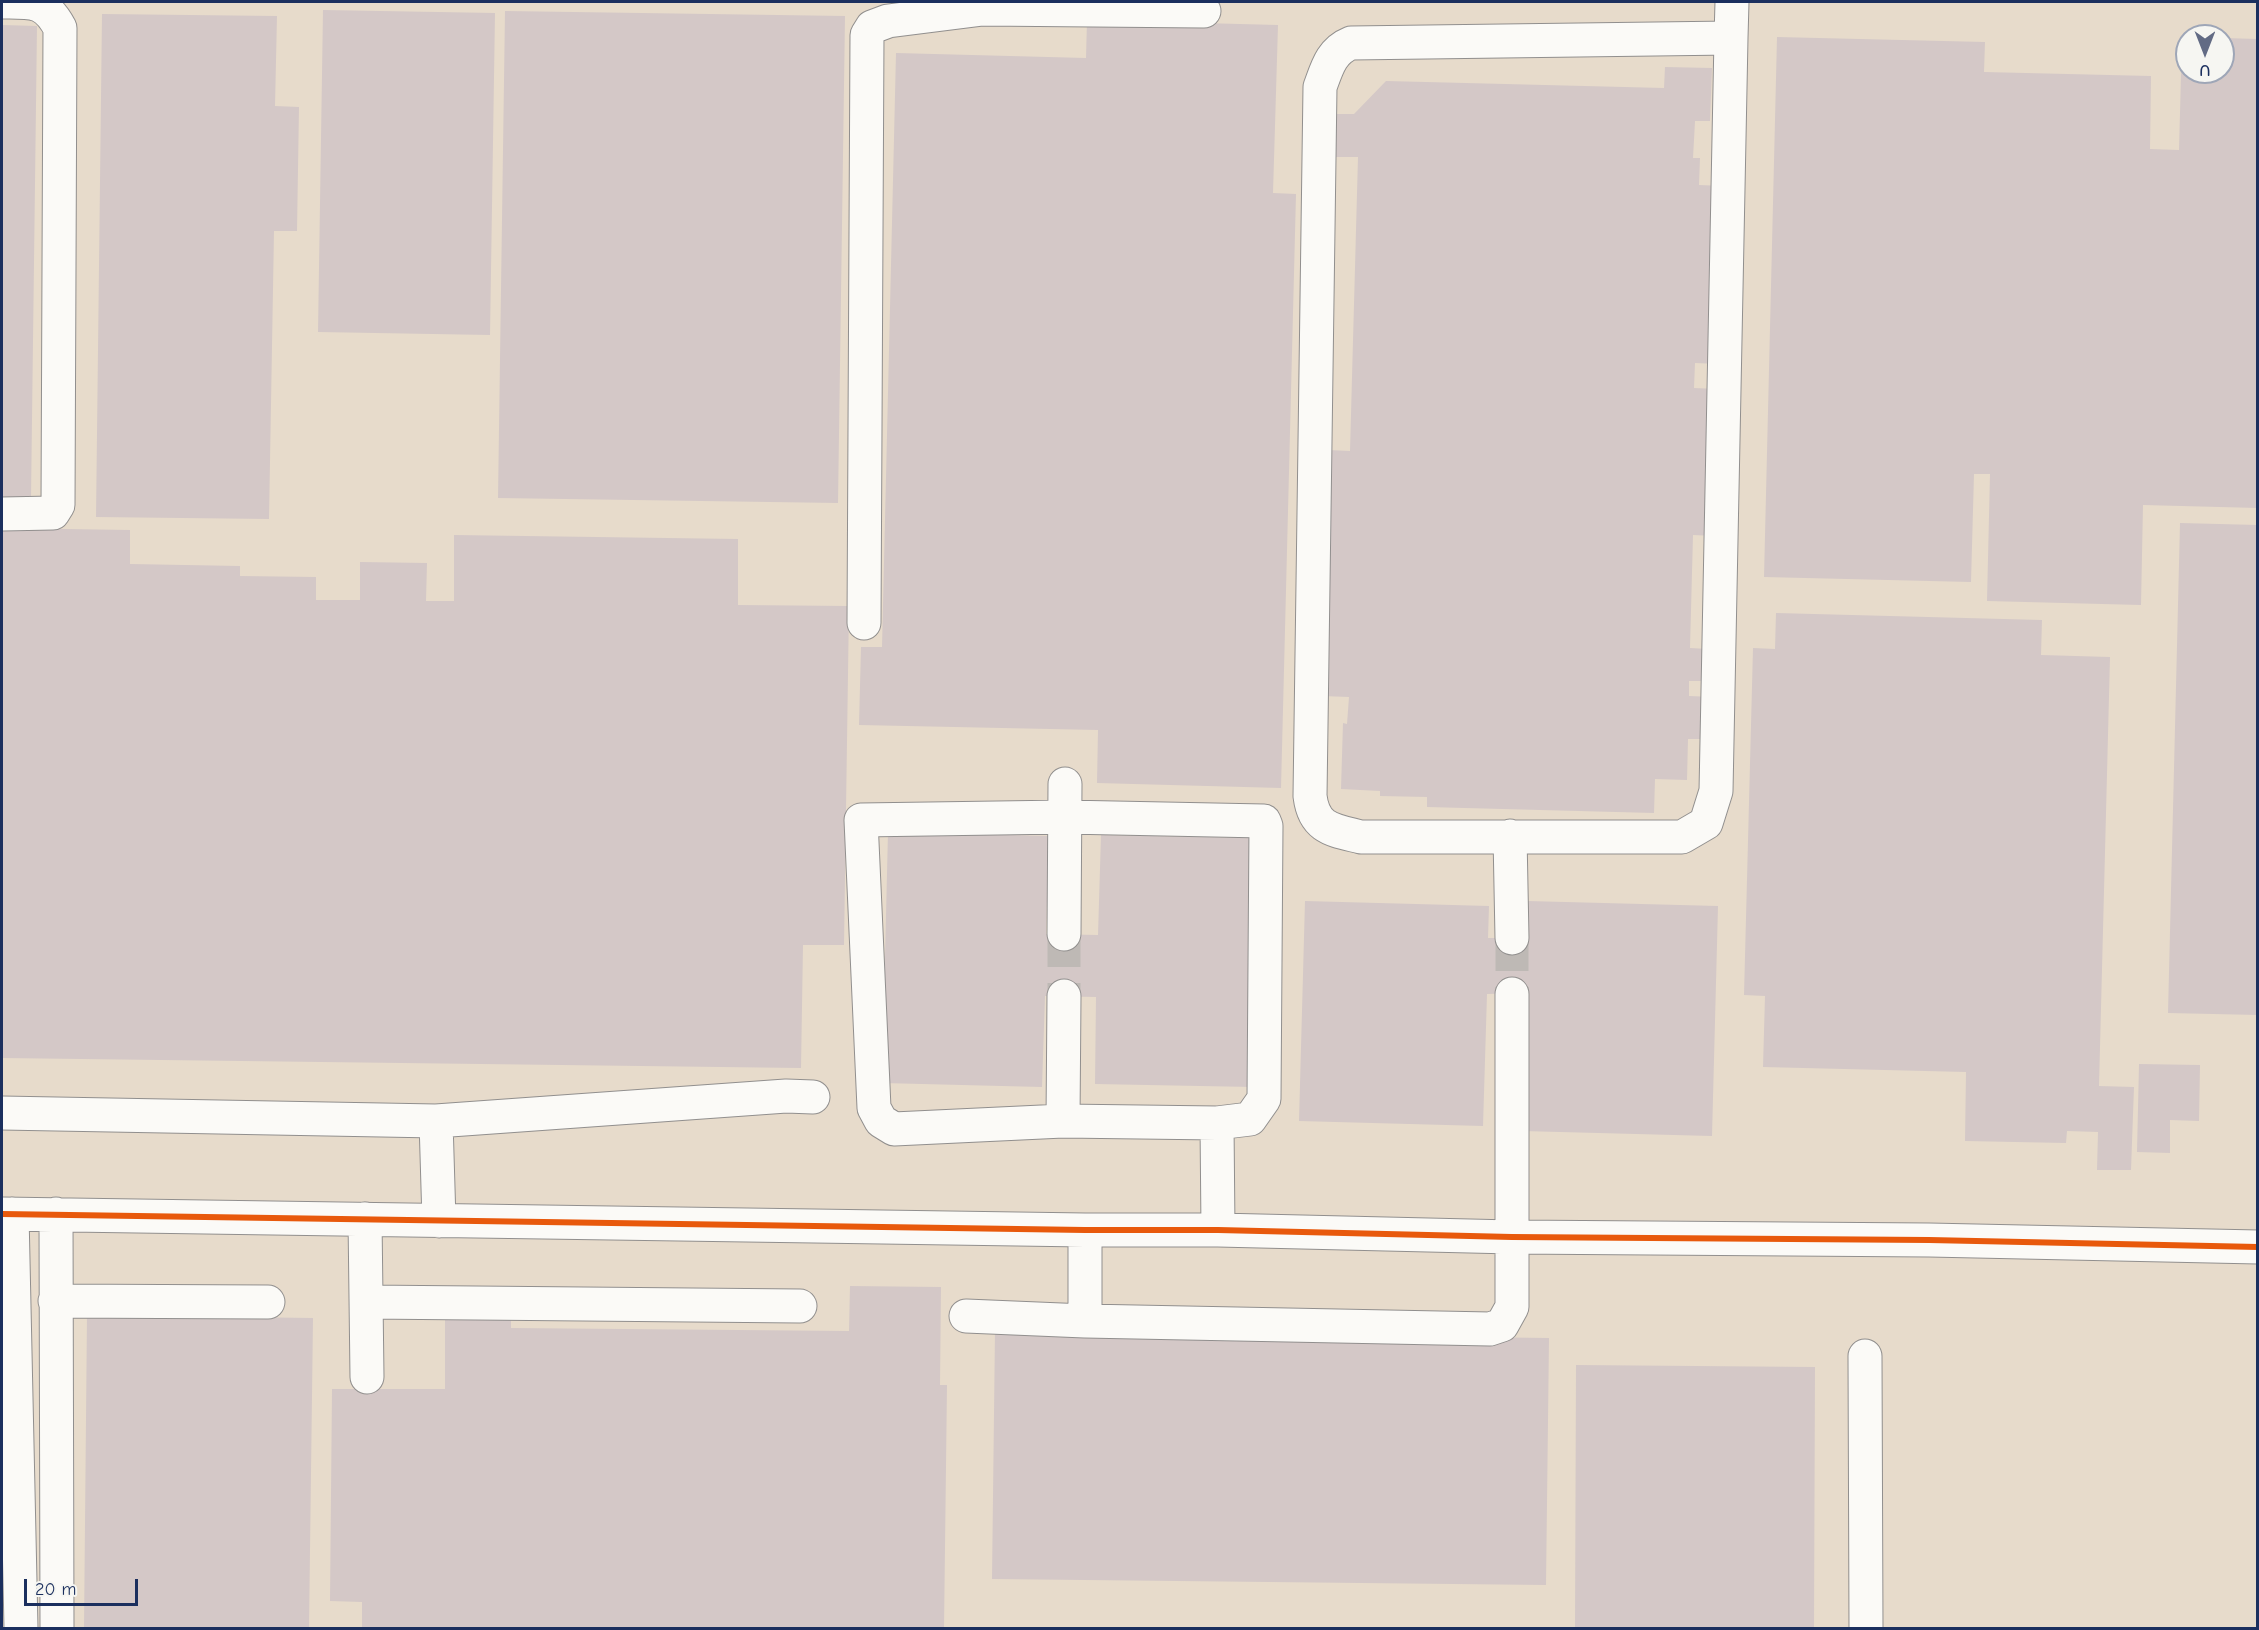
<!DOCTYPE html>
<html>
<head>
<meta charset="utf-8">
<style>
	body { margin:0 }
	#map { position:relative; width:2259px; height:1630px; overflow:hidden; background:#e7dbcb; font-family:"Comic Neue",sans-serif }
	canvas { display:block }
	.frame { position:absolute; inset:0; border:3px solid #1b2f5e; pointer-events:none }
	.north { position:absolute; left:2175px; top:24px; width:60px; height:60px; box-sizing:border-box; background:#f6f6f2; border:2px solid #9ea6b7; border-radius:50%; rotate:180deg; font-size:16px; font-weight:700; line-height:24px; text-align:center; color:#1b2f5e }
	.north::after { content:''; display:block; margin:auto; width:21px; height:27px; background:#626b84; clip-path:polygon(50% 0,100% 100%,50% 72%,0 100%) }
	.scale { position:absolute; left:24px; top:1579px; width:114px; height:27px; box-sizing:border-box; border:3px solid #1b2f5e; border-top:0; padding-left:8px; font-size:18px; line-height:21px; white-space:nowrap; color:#1b2f5e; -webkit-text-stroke:4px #f6f6f2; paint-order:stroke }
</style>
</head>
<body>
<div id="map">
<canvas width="2259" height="1630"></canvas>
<div class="frame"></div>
<div class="north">U</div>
<div class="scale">20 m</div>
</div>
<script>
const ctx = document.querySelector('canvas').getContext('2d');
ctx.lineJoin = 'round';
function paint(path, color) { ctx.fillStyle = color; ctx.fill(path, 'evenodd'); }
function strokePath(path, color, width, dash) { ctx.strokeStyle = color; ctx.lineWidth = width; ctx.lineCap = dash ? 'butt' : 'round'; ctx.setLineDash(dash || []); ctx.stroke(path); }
const building = new Path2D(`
	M 323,10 L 495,13 L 490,335 L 318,332 Z
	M 505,11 L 845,16 L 838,503 L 498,498 Z
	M 102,14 L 277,16 L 275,106 L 299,107 L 297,231 L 274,231 L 269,519 L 96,517 Z
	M 1087,20 L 1278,25 L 1273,193 L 1296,194 L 1281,788 L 1097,783 L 1098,730 L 859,725 L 861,647 L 882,647 L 896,53 L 1086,58 Z
	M 2,25 L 37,26 L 31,498 L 2,497 Z
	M 1777,37 L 1985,42 L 1984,72 L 2151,76 L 2150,149 L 2179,150 L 2182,37 L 2187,37 L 2187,72 L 2223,72 L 2223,38 L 2258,39 L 2258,508 L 2143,505 L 2141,605 L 1987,601 L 1990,474 L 1974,474 L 1971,582 L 1764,577 Z
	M 1665,67 L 1712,68 L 1710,121 L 1695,121 L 1693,158 L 1700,158 L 1699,185 L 1724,186 L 1719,364 L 1695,363 L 1694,388 L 1718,389 L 1715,536 L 1693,535 L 1690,648 L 1708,649 L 1707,681 L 1689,681 L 1689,696 L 1714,697 L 1712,739 L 1688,739 L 1687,780 L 1655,779 L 1654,813 L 1427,807 L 1427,797 L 1380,796 L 1380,791 L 1341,789 L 1343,723 L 1347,724 L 1349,697 L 1322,696 L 1328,450 L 1350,451 L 1358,157 L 1330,157 L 1331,114 L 1354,114 L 1386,81 L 1664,88 Z
	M 2180,523 L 2258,525 L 2258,1015 L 2168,1013 Z
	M 2,528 L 130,530 L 130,564 L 240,566 L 240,576 L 316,577 L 316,600 L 360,600 L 360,562 L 427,563 L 426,601 L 454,601 L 454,535 L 738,539 L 738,605 L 849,606 L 844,945 L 803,945 L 801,1068 L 2,1058 Z
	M 1776,613 L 2042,620 L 2041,655 L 2110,657 L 2099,1086 L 2134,1087 L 2131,1170 L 2097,1170 L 2098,1132 L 2067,1131 L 2066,1143 L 1965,1141 L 1966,1072 L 1763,1067 L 1765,996 L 1744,995 L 1753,648 L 1775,649 Z
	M 888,832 L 1049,836 L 1046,934 L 1098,935 L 1101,835 L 1259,838 L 1253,1087 L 1095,1084 L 1096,997 L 1045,996 L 1042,1087 L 882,1083 Z
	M 1305,901 L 1489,906 L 1488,938 L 1512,938 L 1527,901 L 1718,906 L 1712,1136 L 1522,1131 L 1525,993 L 1487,994 L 1483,1126 L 1299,1121 Z
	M 2139,1064 L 2200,1065 L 2199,1121 L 2170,1120 L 2170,1153 L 2137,1152 Z
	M 850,1286 L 941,1287 L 940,1385 L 947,1385 L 944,1628 L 362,1628 L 362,1602 L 330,1601 L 332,1389 L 445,1389 L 445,1312 L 511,1313 L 511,1328 L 849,1331 Z
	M 87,1315 L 313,1318 L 309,1628 L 84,1628 Z
	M 995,1331 L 1549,1338 L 1546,1585 L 992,1579 Z
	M 1576,1365 L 1815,1367 L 1814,1628 L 1575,1628 Z`);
const minorTunnel = new Path2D(`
	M 1064,934 L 1064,996
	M 1512,938 L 1512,994`);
const minor = new Path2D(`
	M 2,2 C 33,2 45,0 60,28 L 58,505 L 53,513 L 2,514
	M 1731,38 L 1351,43 C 1331,51 1327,68 1320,87 L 1310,796 C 1314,829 1333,830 1361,837 L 1682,837 L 1706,823 L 1716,791 L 1731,38 L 1732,2
	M 864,623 L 867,35 L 872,27 L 888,21 L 983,9 L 1204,11
	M 1510,836 L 1512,938
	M 1064,934 L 1065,784
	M 2,1113 L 436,1121 L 786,1096 L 813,1097
	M 436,1121 L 439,1221
	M 1063,1121 L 1064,996
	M 1217,1123 L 1063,1121 L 894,1129 L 881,1121 L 874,1108 L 861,820 L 1065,817 L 1264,821 L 1266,826 L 1264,1099 L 1250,1119 L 1217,1123 L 1218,1230
	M 2,1214 L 1085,1230 L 1218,1230 L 1512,1237 L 1929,1240 L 2258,1247
	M 12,1214 L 21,1628
	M 56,1214 L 57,1628
	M 365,1219 L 367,1377
	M 1085,1230 L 1085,1321
	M 55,1301 L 268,1302
	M 367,1302 L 800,1306
	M 966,1316 L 1085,1321 L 1490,1329 L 1502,1325 L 1512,1307 L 1512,994
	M 1865,1356 L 1866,1628`);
const cycleway = new Path2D(`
	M 2,1214 L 1085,1230 L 1218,1230 L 1512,1237 L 1929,1240 L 2258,1247`);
paint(building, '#d4c8c7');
strokePath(minorTunnel, '#beb9b5', 33, [33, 16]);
strokePath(minor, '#918f8e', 35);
strokePath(minor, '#fbfaf7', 33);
strokePath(cycleway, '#e8590c', 6);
</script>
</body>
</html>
